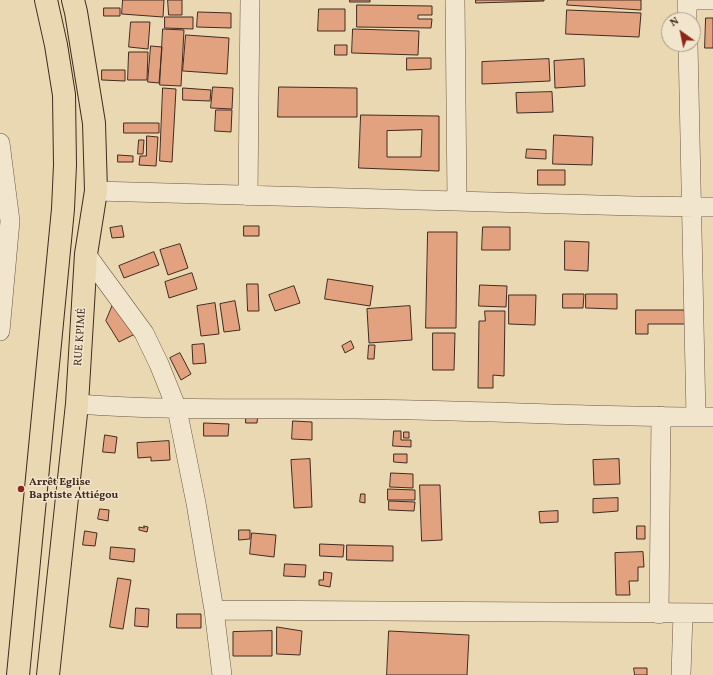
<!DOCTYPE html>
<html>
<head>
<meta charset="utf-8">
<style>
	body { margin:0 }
	#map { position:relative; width:713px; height:675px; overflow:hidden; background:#e9d8b2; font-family:Vollkorn,serif }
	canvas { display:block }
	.north { position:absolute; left:661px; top:12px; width:40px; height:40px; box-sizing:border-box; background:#f1e6cd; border:1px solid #ab9b88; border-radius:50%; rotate:327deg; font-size:11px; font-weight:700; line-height:16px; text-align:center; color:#432a20 }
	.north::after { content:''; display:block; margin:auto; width:14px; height:18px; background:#8f2418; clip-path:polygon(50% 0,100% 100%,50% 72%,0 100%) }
</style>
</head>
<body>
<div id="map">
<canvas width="713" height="675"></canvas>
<div class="north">N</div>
</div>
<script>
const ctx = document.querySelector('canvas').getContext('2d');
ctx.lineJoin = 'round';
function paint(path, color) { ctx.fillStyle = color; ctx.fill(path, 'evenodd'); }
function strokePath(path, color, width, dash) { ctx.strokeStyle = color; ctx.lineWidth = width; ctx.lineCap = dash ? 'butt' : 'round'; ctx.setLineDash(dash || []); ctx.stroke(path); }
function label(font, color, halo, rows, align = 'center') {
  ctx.font = font + ' Vollkorn,serif'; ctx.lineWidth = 3; ctx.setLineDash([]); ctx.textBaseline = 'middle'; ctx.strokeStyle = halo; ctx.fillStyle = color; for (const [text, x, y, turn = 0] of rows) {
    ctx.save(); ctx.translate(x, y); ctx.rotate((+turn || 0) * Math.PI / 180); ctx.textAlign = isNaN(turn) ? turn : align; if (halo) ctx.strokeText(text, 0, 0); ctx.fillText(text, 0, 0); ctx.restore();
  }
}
const building = new Path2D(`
	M 123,0 L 164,0 L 163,17 L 122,14 Z
	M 168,0 L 182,0 L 182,15 L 169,15 Z
	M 350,0 L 370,0 L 370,2 L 350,2 Z
	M 476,0 L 544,0 L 544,1 L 476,3 Z
	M 568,0 L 641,0 L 641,10 L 567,5 Z
	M 357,5 L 432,6 L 432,15 L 418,15 L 418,19 L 432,19 L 431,28 L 357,27 Z
	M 104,8 L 120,8 L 120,16 L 104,16 Z
	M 319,9 L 345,9 L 345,31 L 318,31 Z
	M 567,10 L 641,13 L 639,37 L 566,34 Z
	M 198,12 L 231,13 L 231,28 L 197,27 Z
	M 165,17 L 193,17 L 193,29 L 165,28 Z
	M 706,18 L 713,18 L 713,48 L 705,48 Z
	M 131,22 L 150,22 L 148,49 L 129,47 Z
	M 163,29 L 184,30 L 181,86 L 160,85 Z
	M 353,29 L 419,31 L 418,55 L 352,53 Z
	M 186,35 L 229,38 L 227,74 L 183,71 Z
	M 335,45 L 347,45 L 347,55 L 335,55 Z
	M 151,46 L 162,47 L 159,83 L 148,82 Z
	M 129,52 L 148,52 L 147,80 L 128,80 Z
	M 407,58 L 431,58 L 431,69 L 407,70 Z
	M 549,59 L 550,81 L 482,84 L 482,62 Z
	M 584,59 L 585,86 L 555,88 L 554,61 Z
	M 102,70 L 125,70 L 125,81 L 102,80 Z
	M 213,87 L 233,88 L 232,109 L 211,108 Z
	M 279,87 L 357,88 L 357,117 L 278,117 Z
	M 163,88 L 176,89 L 172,162 L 160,161 Z
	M 183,88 L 211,90 L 210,101 L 183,100 Z
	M 552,92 L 553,112 L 517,113 L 516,93 Z
	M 216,110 L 232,110 L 231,132 L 215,131 Z
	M 361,115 L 439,116 L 439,171 L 359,168 ZM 422,130 L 421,157 L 387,157 L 387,131 Z
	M 124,123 L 159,123 L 159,133 L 124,133 Z
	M 554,135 L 593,137 L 592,165 L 553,164 Z
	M 147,136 L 158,137 L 156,166 L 139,165 L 140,156 L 146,156 Z
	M 139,140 L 144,140 L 143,154 L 138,154 Z
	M 527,149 L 546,150 L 546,159 L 526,158 Z
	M 118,155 L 133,156 L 133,162 L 118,162 Z
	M 538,170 L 565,170 L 565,185 L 538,185 Z
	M 122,226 L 124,237 L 112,238 L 110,228 Z
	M 244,226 L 259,226 L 259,236 L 244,236 Z
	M 483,227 L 510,227 L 510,250 L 482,250 Z
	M 428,232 L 457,232 L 456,328 L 426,328 Z
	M 565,241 L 589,242 L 588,271 L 565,270 Z
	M 180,244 L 188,268 L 168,275 L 160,250 Z
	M 154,252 L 159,265 L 124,278 L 119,266 Z
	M 192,273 L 197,289 L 169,298 L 165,282 Z
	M 328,279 L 373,286 L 370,306 L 325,299 Z
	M 247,284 L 258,284 L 259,311 L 248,311 Z
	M 480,285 L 507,286 L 506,307 L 479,306 Z
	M 294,286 L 300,303 L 275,311 L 269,295 Z
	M 563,294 L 584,294 L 583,308 L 563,308 Z
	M 586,294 L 617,294 L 617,309 L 586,308 Z
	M 509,295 L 536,295 L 535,325 L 509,324 Z
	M 116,297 L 137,333 L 119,342 L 106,321 Z
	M 235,301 L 240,330 L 224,332 L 220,304 Z
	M 215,303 L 219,334 L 201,336 L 197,306 Z
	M 410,306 L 412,340 L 369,343 L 367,309 Z
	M 636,310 L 686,310 L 686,324 L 648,324 L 648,334 L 636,334 Z
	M 485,311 L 505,311 L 504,376 L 493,375 L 493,388 L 478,388 L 479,321 L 485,321 Z
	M 433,333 L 455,333 L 454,370 L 433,370 Z
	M 351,341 L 354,348 L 345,353 L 342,346 Z
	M 204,344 L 206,363 L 193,364 L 192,345 Z
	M 369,345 L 375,345 L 374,359 L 368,359 Z
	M 180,353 L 191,374 L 181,380 L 170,358 Z
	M 246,414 L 258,414 L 257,423 L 246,423 Z
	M 293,421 L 312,422 L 312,440 L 292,439 Z
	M 204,423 L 229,424 L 228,436 L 204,436 Z
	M 394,431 L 401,431 L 401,440 L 411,440 L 411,447 L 393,446 Z
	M 404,432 L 409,432 L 409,438 L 404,438 Z
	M 105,435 L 117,437 L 115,453 L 103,452 Z
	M 169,441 L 170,460 L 151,461 L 151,457 L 138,458 L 137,443 Z
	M 394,454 L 407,454 L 407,463 L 394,462 Z
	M 310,459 L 312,507 L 294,508 L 291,460 Z
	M 619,459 L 620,484 L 594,485 L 593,460 Z
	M 391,473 L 413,474 L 413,488 L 390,487 Z
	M 420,485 L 440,485 L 442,540 L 422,541 Z
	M 388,489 L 415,490 L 415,500 L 388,500 Z
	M 361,494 L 365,494 L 365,503 L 360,502 Z
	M 618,498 L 618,511 L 593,513 L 593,499 Z
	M 389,501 L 415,502 L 414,511 L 389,510 Z
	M 100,509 L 109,510 L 108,521 L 98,519 Z
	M 558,511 L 558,522 L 540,523 L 539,512 Z
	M 144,526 L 148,527 L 147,532 L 139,530 L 139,527 L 144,528 Z
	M 637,526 L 645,526 L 645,539 L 637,539 Z
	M 239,530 L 250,530 L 250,539 L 239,540 Z
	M 85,531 L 97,533 L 95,546 L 83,545 Z
	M 252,533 L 276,535 L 274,557 L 250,554 Z
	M 320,544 L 344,545 L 343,557 L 320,556 Z
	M 347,545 L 393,546 L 393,561 L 347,560 Z
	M 111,547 L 135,549 L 134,562 L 110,559 Z
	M 643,552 L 644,567 L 638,567 L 638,581 L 629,581 L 630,595 L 616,595 L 615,553 Z
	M 285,564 L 306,565 L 305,577 L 284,576 Z
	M 324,572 L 332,573 L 330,587 L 319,585 L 319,580 L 323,580 Z
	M 118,578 L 131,580 L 123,629 L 110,627 Z
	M 136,608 L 149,609 L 148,627 L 135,626 Z
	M 177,614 L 201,614 L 201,628 L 177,628 Z
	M 277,627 L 302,631 L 300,655 L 277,654 Z
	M 272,631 L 272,656 L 233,656 L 233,632 Z
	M 389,631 L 469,635 L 467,675 L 387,675 Z
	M 634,668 L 647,668 L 647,675 L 635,675 Z`);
const minor = new Path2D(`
	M 455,0 L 457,201
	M 687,0 L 687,20
	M 690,0 L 713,0
	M 688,44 L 696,417
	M 0,143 L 10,221 L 0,331
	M 96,191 L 635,206 L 713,207
	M 248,196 L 250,0
	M 86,254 L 144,333 L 159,364 L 177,409 L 196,503 L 214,610 L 222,675
	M 77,404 C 169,411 262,408 355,409 C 474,410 594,417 713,417
	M 214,610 L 713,613
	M 659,614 L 661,416
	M 681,675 L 683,614`);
const major = new Path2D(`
	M 18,675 L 63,209 L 65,165 L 64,95 L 56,45 L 46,0
	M 48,675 L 77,404 L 86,254 L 96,191 L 94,123 L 76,12 L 73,0`);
const markers = [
	[21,489,4,"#8f2418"]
];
const streetNames = [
	["RUE KPIMÉ",81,337,-86]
];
const poiNames = [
	["Arrêt Eglise",29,483],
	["Baptiste Attiégou",29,496]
];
paint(building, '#e2a27f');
strokePath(building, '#432a20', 1);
strokePath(minor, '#6c5644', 20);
strokePath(major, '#432a20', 24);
strokePath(minor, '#f1e6cd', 19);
strokePath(major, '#e9d8b2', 22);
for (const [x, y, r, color] of markers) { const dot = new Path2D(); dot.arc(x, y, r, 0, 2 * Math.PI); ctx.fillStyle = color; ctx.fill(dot); strokePath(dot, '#f1e6cd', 1.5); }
label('11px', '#432a20', '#f1e6cd', streetNames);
label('bold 11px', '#432a20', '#f1e6cd', poiNames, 'left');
</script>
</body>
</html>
